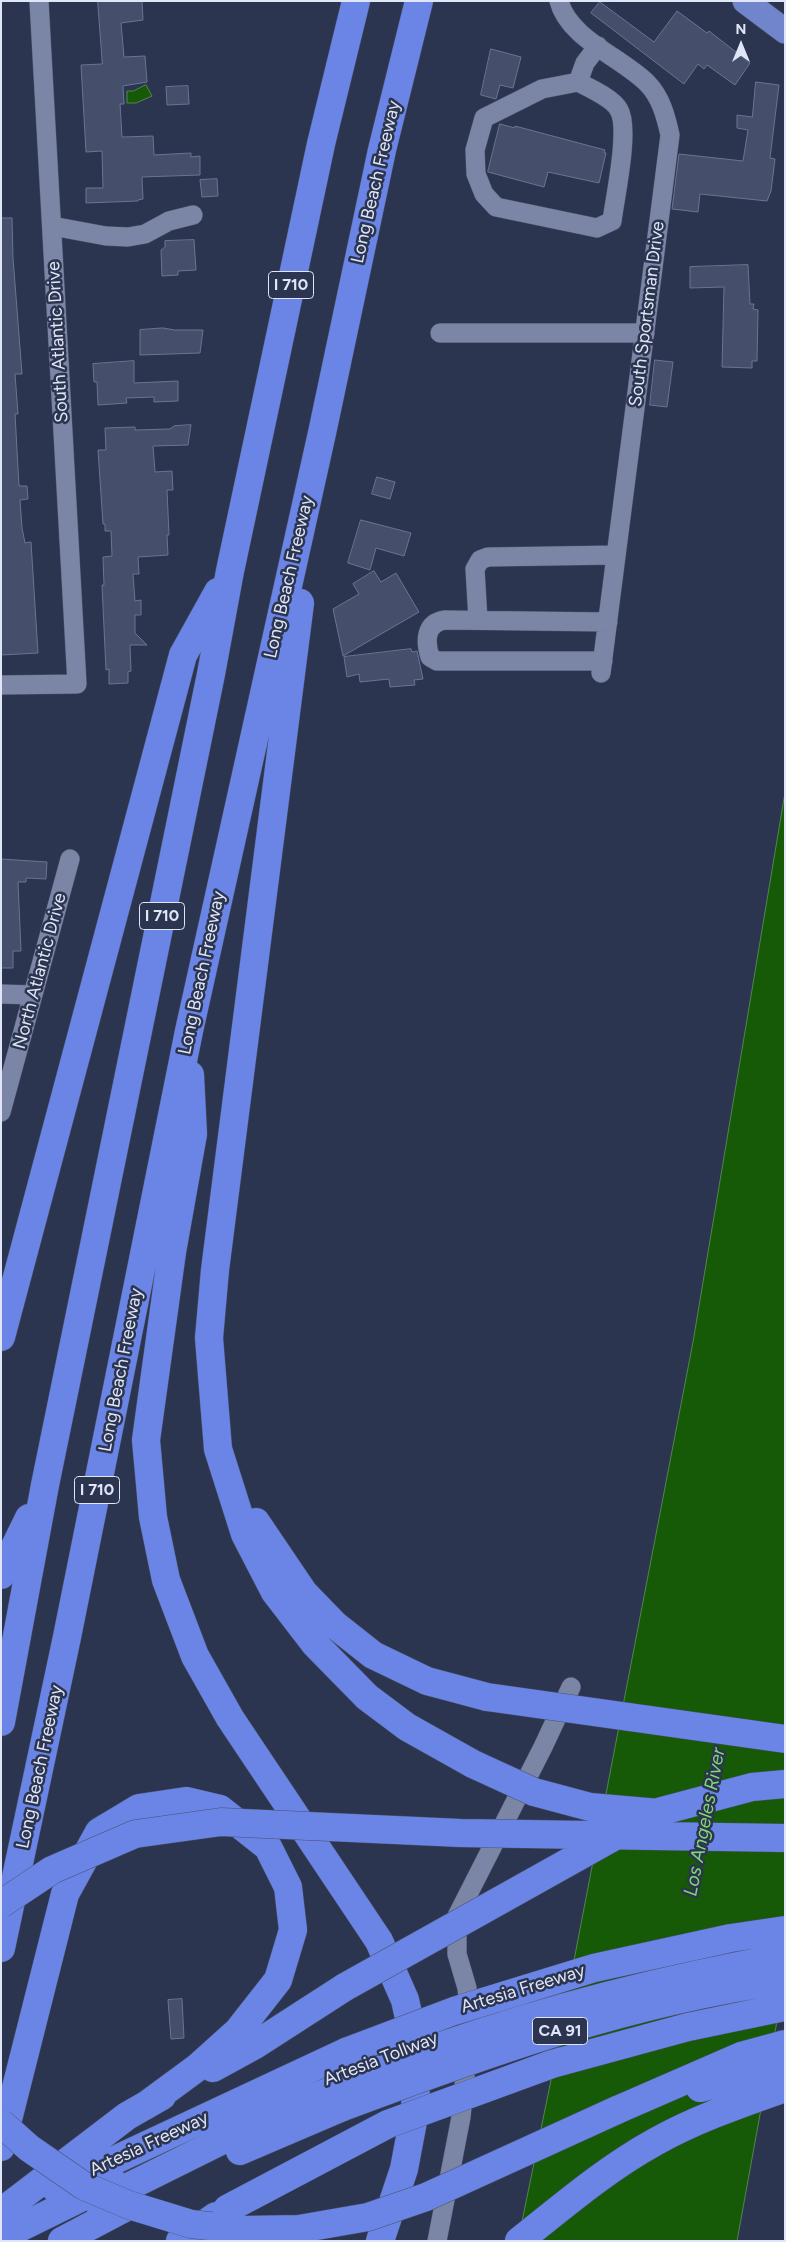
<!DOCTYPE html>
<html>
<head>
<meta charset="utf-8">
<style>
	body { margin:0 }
	#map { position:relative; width:786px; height:2242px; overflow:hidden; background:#2c3550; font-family:Figtree,sans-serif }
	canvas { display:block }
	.frame { position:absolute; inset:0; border:2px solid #e0e6f8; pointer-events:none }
	.north { position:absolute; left:716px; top:20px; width:50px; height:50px; -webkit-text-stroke:4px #2c3550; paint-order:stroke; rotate:0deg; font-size:14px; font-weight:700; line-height:20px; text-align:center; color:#e0e6f8 }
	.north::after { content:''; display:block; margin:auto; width:18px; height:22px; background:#e0e6f8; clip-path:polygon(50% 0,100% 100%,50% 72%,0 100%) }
</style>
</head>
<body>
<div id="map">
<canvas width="786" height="2242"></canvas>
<div class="frame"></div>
<div class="north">N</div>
</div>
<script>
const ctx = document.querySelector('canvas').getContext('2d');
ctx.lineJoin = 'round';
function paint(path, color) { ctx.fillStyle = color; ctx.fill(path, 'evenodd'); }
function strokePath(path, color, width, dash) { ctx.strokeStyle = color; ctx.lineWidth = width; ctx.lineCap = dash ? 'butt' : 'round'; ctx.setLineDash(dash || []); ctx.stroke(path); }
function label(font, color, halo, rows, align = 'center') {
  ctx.font = font + ' Figtree,sans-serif'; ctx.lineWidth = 5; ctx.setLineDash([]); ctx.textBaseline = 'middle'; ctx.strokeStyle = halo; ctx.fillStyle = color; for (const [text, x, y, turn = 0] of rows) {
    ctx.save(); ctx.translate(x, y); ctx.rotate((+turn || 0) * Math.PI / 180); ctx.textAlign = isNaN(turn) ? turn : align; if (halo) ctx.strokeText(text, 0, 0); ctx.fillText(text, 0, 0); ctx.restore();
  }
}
const water = new Path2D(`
	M 146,85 L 152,96 L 136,103 L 127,103 L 127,91 L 133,91 Z
	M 785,793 L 785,1977 L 737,2241 L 518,2241 L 550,2085 L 693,1342 Z`);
const building = new Path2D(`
	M 98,1 L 142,1 L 143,20 L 121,23 L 124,57 L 145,56 L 147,82 L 123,86 L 124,104 L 120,104 L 122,137 L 153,136 L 154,155 L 191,153 L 191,157 L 200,156 L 200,175 L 142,177 L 143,199 L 138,200 L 138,201 L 86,203 L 86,188 L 103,188 L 102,151 L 86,152 L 81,65 L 102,64 Z
	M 600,2 L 654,42 L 677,11 L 707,33 L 709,31 L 750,63 L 735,85 L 707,65 L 704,69 L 698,64 L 684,84 L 591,13 Z
	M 491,49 L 521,57 L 513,88 L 500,85 L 496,99 L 481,95 Z
	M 756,82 L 779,85 L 770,158 L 775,159 L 771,191 L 767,201 L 700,194 L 698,212 L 672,209 L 679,154 L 743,161 L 748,130 L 737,128 L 737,115 L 752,117 Z
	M 188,86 L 189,104 L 167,105 L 166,87 Z
	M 500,124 L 515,128 L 515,126 L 605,150 L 604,153 L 606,153 L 599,183 L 548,172 L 544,187 L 488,172 Z
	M 217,179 L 218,196 L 202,197 L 200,180 Z
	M 1,218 L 12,218 L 13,258 L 22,374 L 15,374 L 18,414 L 15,414 L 19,486 L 27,486 L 28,499 L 20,500 L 22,528 L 25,543 L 31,542 L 38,653 L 1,655 Z
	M 194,240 L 196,270 L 178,271 L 178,275 L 162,276 L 161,250 L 165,247 L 165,241 Z
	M 748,265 L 750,304 L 754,304 L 753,309 L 758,310 L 757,361 L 752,361 L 752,368 L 722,367 L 724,287 L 690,288 L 690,267 Z
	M 163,328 L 175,330 L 203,330 L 200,353 L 140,355 L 140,330 Z
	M 655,360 L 673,362 L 667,407 L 650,405 Z
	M 134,361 L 134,383 L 178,381 L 178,401 L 154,402 L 154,397 L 126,398 L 127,403 L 98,405 L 97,382 L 94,382 L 93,364 Z
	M 191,425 L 188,445 L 153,446 L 155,472 L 172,471 L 173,490 L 167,490 L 169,535 L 167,535 L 168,555 L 138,557 L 139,574 L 133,574 L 135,601 L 141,600 L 141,615 L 135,615 L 135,633 L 147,645 L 130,645 L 131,671 L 128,672 L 128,683 L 109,684 L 109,669 L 106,670 L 102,585 L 104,585 L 103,557 L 112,556 L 111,531 L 105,531 L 105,524 L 103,524 L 98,450 L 106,450 L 105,428 L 135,427 L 135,430 L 170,429 L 174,426 Z
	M 377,477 L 395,482 L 390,499 L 372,494 Z
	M 361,520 L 411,533 L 404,556 L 376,548 L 370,570 L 348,563 Z
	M 374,571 L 381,582 L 396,573 L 419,612 L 343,656 L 333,609 L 359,594 L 353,584 Z
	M 411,649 L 412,652 L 417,651 L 423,679 L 414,680 L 415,685 L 390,687 L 389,679 L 360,682 L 359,674 L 347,677 L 344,657 Z
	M 1,859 L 47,862 L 46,879 L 26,878 L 26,882 L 18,882 L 21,951 L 13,951 L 13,968 L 1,968 Z
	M 182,1999 L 184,2038 L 171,2039 L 168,2000 Z`);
const minor = new Path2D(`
	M 559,1 C 569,39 621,57 647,83 C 661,97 666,117 670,135 L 601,673
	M 578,82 L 542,89 L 484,118 L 475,150 L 476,174 L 484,194 L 496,207 L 597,228 L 612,221 C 615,197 630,129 619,110 C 614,99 588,87 578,82 L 585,63 L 598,46
	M 52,226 L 106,236 L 128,237 L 145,234 L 169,221 L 193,215
	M 440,333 L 645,333
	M 478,620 L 475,569 L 480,560 L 488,557 L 616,555
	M 603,661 L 437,661 L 430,657 C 425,641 425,623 445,620 L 608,622
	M 1,685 L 77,684 L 39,1
	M 1,994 L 33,995
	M 1,1112 L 70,859
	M 437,2241 L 461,2117 L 470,2024 L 467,1988 L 457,1954 L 457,1916 L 543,1747 L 571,1687`);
const major = new Path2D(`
	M 745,1 L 785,31`);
const highway = new Path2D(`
	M 300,603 L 215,1270 L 209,1338 L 218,1449 L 245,1534 L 275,1592 L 315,1644 L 367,1697 L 407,1727 L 473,1764
	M 190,1075 L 193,1134 L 172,1252 L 146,1440 L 153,1517 L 166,1580 L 195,1656 L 230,1718 L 379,1941 L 405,2000 L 417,2054 L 415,2111 L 404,2169 L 380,2241
	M 1,1337 L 183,655 L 218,592
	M 256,1522 L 304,1593 L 335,1625 L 373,1655 L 427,1681 L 487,1697
	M 1,1575 L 29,1518
	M 1,1722 L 45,1485 L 211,674 L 230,571 L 321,144 L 356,1
	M 1,1948 L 67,1637 L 189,1031 L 322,433 L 382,150 L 419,1
	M 213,2068 L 255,2045 L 345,1987
	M 700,2088 L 785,2068
	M 617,2110 L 741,2056 L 785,2044
	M 1,2147 L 65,1894 L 99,1832 L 139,1808 L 186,1801 L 220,1809 L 268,1847 L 288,1887 L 293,1930 L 278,1980 L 238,2031 L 198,2067 L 145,2106
	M 240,2151 L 343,2107
	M 55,2188 L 348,2051
	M 98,2202 L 271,2116 L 342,2086
	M 1,2212 L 127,2116 L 162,2096
	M 1,2237 L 113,2182
	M 62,2241 L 132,2204
	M 180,2241 L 216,2216
	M 519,2241 C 563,2206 606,2169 655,2142 C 696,2119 740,2104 785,2088`);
const highwayBridge = new Path2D(`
	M 487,1697 L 785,1739
	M 473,1764 L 534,1792 L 590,1807 L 659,1813
	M 1,1904 L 52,1870 L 135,1834 L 221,1822 L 460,1833 L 785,1838
	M 345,1987 L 658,1812 L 752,1787 L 785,1784
	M 348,2051 L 454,2011 L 594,1968 L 731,1938 L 785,1930
	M 342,2086 C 375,2072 407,2058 441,2046 C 553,2007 668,1978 785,1957
	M 343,2107 C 487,2053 632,2001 785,1980
	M 1,2123 L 29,2148 L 84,2186 L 129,2205 L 191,2224 L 244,2230 L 299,2229 L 368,2217 L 426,2197 L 617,2110
	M 227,2209 L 388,2124 L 552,2064 L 688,2027 L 785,2007`);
const shields = [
	[291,285,45],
	[162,916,45],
	[97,1490,45],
	[560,2031,55]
];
const shieldNames = [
	["I 710",291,285],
	["I 710",162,916],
	["I 710",97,1490],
	["CA 91",560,2031]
];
const streetNames = [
	["Long Beach Freeway",376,182,-77],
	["South Sportsman Drive",647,314,-83],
	["South Atlantic Drive",58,342,-93],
	["Long Beach Freeway",289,577,-77],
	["North Atlantic Drive",40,971,-75],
	["Long Beach Freeway",202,973,-78],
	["Long Beach Freeway",121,1370,-79],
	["Long Beach Freeway",40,1767,-78],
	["Artesia Freeway",523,1989,-17],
	["Artesia Tollway",381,2059,-21],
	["Artesia Freeway",149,2144,-25]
];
const waterNames = [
	["Los Angeles River",705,1822,-79]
];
paint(water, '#165a08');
strokePath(water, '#538450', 1);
paint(building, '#454f6c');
strokePath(building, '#6a7493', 1);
strokePath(minor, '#4a5168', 20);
strokePath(major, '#4a5168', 26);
strokePath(highway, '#4a5168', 29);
strokePath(minor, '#7b86a6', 19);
strokePath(major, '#7185cc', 25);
strokePath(highway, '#6a85e6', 28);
strokePath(highwayBridge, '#4a5168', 29, []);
strokePath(highwayBridge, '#6a85e6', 28);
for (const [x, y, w] of shields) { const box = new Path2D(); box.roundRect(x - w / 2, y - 13.5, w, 27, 4); ctx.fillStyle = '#2c3550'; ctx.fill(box); strokePath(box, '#e0e6f8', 1); }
label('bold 16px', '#e0e6f8', null, shieldNames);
label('18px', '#e0e6f8', '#2c3550', streetNames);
label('italic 19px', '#82d874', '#2c3550', waterNames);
</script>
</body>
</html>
